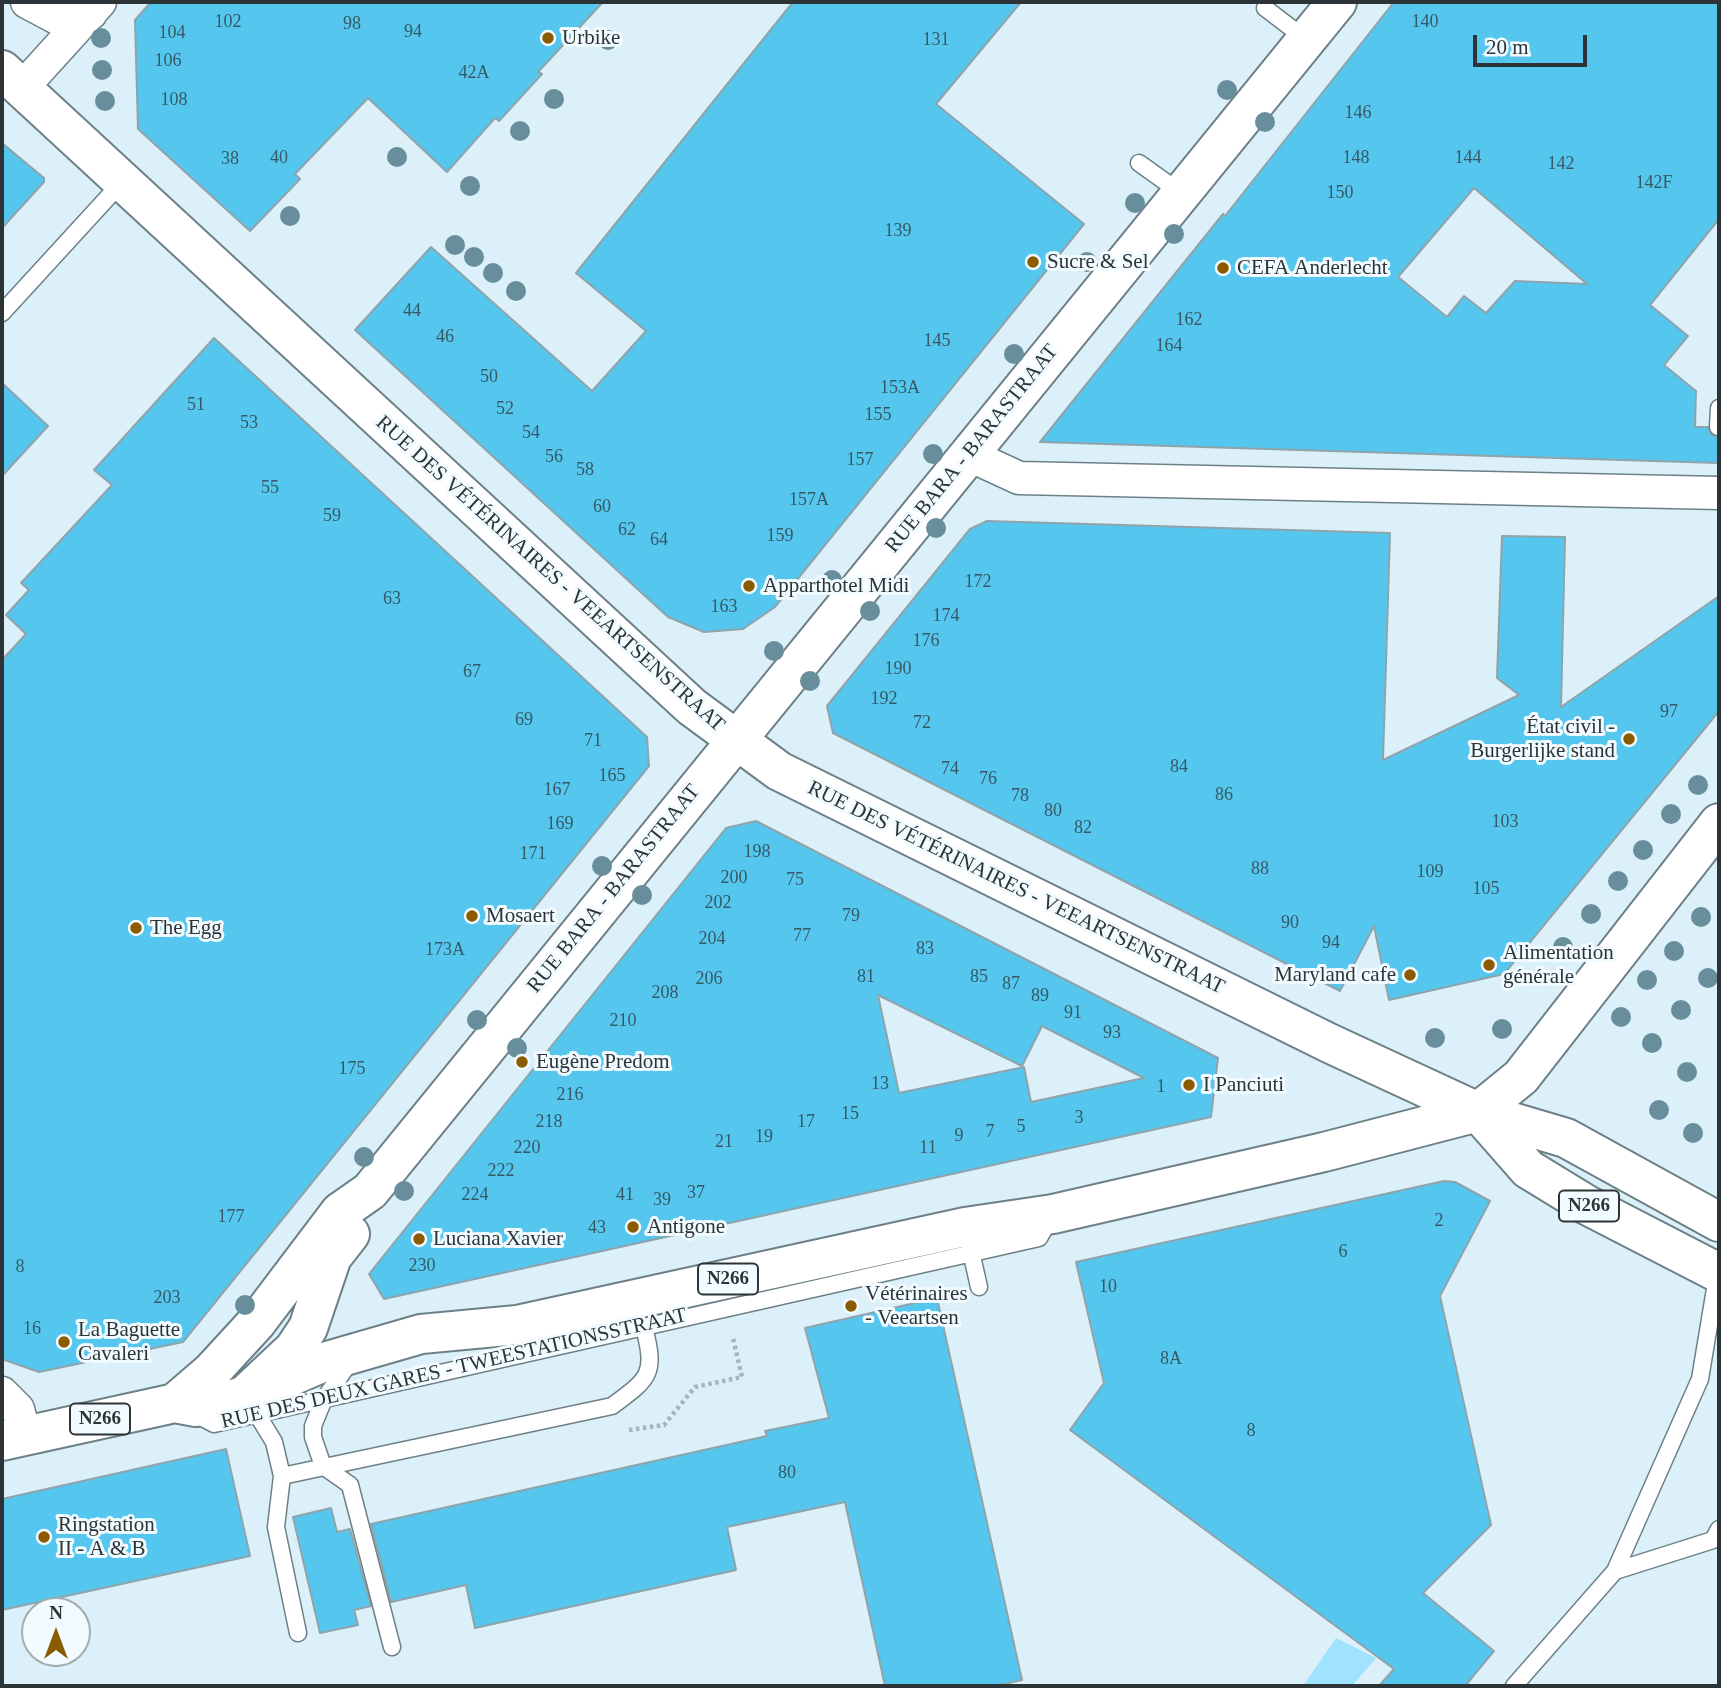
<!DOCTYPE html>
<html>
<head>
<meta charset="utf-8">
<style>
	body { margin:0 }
	#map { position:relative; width:1721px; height:1688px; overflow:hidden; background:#dbf0f9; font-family:Georgia,serif }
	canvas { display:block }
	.frame { position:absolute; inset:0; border:4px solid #2c3437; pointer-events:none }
	.north { position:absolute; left:21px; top:1597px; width:70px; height:70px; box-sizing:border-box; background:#f2fbff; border:2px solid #a3abaf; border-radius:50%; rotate:0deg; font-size:19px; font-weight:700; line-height:28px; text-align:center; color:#2c3437 }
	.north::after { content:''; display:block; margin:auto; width:24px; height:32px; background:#8a5b00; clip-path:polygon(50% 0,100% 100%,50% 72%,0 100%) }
	.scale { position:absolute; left:1473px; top:35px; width:114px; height:32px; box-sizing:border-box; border:4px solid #2c3437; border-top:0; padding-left:9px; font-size:21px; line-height:24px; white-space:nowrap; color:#2c3437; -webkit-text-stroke:5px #f2fbff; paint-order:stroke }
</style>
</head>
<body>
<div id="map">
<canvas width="1721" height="1688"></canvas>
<div class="frame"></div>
<div class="north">N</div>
<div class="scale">20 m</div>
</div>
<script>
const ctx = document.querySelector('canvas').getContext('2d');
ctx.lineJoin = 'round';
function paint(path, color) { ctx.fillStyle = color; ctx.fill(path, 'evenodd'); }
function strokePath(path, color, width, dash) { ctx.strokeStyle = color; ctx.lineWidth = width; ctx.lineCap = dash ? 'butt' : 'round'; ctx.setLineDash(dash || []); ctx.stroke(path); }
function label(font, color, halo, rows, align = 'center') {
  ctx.font = font + ' Georgia,serif'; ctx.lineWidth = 6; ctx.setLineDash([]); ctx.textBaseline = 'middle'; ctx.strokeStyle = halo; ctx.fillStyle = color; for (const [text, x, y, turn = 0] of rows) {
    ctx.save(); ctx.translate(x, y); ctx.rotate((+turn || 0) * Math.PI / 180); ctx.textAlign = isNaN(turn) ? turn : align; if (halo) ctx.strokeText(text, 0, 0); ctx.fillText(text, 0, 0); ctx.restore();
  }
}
const green = new Path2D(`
	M 1336,1638 L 1376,1658 L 1352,1686 L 1303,1686 Z`);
const building = new Path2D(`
	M 151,2 L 603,2 L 538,72 L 542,74 L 499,121 L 495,118 L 447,172 L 368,98 L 295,174 L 300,179 L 250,231 L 138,129 L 135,20 Z
	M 793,2 L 1021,2 L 936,104 L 1084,224 L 775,607 L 743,629 L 704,632 L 668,617 L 355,330 L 431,247 L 592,391 L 646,331 L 576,273 Z
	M 1394,2 L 1719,2 L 1719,219 L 1650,305 L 1688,336 L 1664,365 L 1696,391 L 1695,427 L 1708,427 L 1712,435 L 1719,437 L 1719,463 L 1040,442 L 1223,214 L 1225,216 ZM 1474,188 L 1587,284 L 1515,281 L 1486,313 L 1464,296 L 1447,317 L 1398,277 Z
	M 2,143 L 44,178 L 44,182 L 2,228 Z
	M 214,338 L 647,737 L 649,766 L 183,1342 L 39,1372 L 2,1359 L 2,660 L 26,634 L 6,615 L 29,590 L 21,583 L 112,485 L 94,470 Z
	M 2,383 L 48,426 L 2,476 Z
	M 987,521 L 1390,533 L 1383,760 L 1519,695 L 1497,678 L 1502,536 L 1565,537 L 1561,707 L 1719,596 L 1719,711 L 1504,974 L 1389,1000 L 1374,926 L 1340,991 L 833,733 L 827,706 L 970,529 Z
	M 756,821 L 1218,1058 L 1211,1117 L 384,1299 L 369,1274 L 726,828 ZM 878,995 L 1022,1066 L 1042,1026 L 1144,1078 L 1031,1102 L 1024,1067 L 899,1093 Z
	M 1444,1181 L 1455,1182 L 1490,1201 L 1440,1296 L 1491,1525 L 1423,1593 L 1494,1651 L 1465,1686 L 1379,1686 L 1394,1669 L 1070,1430 L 1104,1383 L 1076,1262 Z
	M 937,1298 L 1022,1680 L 995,1686 L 885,1686 L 845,1502 L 727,1527 L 736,1570 L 475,1628 L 466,1585 L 391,1602 L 371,1524 L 767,1436 L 765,1431 L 829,1418 L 805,1328 Z
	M 226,1449 L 250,1556 L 2,1610 L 2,1499 Z
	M 331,1508 L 337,1532 L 350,1529 L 371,1606 L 354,1610 L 358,1625 L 320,1633 L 293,1517 Z`);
const path = new Path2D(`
	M 629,1430 L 664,1425 L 695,1387 L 742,1377 L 733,1338`);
const service = new Path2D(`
	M 1265,8 L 1307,40
	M 1139,163 L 1181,193
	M 2,313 L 122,182
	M 1718,427 L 1719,408
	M 969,1243 L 979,1287
	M 350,1362 L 324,1399 L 313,1426 L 313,1437 L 323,1466 L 350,1485 L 392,1647
	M 252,1406 L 274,1442 L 282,1476 L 276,1527 L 298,1633
	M 195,1414 L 214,1424 L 1039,1238 L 1051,1217
	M 282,1476 L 612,1406 C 650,1378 656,1374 644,1327
	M 1615,1571 L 1713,1540 L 1719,1529
	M 1514,1686 L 1615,1571 L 1700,1379 L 1718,1271`);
const minor = new Path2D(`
	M 27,2 L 59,19 L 91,13
	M 22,88 L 100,2
	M 967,454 L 1019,478 L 1719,493
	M 2,1393 L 18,1409 L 25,1436`);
const tertiary = new Path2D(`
	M 2,70 L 692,707 L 779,771 L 1329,1043 L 1478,1112 L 1521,1077 L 1719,823`);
const secondary = new Path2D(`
	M 246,1394 L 294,1349 L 308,1328 L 332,1257 L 350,1234
	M 175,1403 L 211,1372 L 256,1323 L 340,1212 L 370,1191 L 1337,2`);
const primary = new Path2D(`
	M 1478,1112 L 1528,1169 L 1587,1205 L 1719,1273
	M 1478,1112 L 1566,1138 L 1719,1222
	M 2,1441 L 175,1403 L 196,1407 L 245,1396 L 324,1362 L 421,1334 L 517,1325 L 965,1227 L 1053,1214 L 1324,1152 L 1478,1112`);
const trees = [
	[101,38],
	[608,40],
	[102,70],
	[1227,90],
	[554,99],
	[105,101],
	[1265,122],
	[520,131],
	[397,157],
	[470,186],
	[1135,203],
	[290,216],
	[1174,234],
	[455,245],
	[474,257],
	[1087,262],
	[493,273],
	[516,291],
	[1014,354],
	[933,454],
	[936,528],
	[832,580],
	[870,611],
	[774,651],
	[810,681],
	[1698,785],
	[1671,814],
	[1643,850],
	[602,866],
	[1618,881],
	[642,895],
	[1591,914],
	[1701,917],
	[1563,947],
	[1674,951],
	[1708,978],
	[1647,980],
	[1681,1010],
	[1621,1017],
	[477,1020],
	[1502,1029],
	[1435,1038],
	[1652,1043],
	[517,1048],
	[1687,1072],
	[1659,1110],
	[1693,1133],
	[364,1157],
	[404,1191],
	[245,1305]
];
const markers = [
	[548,38,7,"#8a5b00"],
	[1033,262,7,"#8a5b00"],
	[1223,268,7,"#8a5b00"],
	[749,586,7,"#8a5b00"],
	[1629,739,7,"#8a5b00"],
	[472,916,7,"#8a5b00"],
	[136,928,7,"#8a5b00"],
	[1489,965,7,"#8a5b00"],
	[1410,975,7,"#8a5b00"],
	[522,1062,7,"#8a5b00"],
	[1189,1085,7,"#8a5b00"],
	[633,1227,7,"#8a5b00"],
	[419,1239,7,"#8a5b00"],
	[851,1306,7,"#8a5b00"],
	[64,1342,7,"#8a5b00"],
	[44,1537,7,"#8a5b00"]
];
const numberNames = [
	["102",228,22],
	["140",1425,22],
	["98",352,24],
	["94",413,32],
	["104",172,33],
	["131",936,40],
	["106",168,61],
	["42A",474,73],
	["108",174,100],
	["146",1358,113],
	["40",279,158],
	["148",1356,158],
	["144",1468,158],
	["38",230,159],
	["142",1561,164],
	["142F",1654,183],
	["150",1340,193],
	["139",898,231],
	["44",412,311],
	["162",1189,320],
	["46",445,337],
	["145",937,341],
	["164",1169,346],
	["50",489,377],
	["153A",900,388],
	["51",196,405],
	["52",505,409],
	["155",878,415],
	["53",249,423],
	["54",531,433],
	["56",554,457],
	["157",860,460],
	["58",585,470],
	["55",270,488],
	["157A",809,500],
	["60",602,507],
	["59",332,516],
	["62",627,530],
	["159",780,536],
	["64",659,540],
	["172",978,582],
	["63",392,599],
	["163",724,607],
	["174",946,616],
	["176",926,641],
	["190",898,669],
	["67",472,672],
	["192",884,699],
	["97",1669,712],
	["69",524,720],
	["72",922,723],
	["71",593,741],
	["84",1179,767],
	["74",950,769],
	["165",612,776],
	["76",988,779],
	["167",557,790],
	["86",1224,795],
	["78",1020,796],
	["80",1053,811],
	["103",1505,822],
	["169",560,824],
	["82",1083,828],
	["198",757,852],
	["171",533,854],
	["88",1260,869],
	["109",1430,872],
	["200",734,878],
	["75",795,880],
	["105",1486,889],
	["202",718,903],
	["79",851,916],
	["90",1290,923],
	["77",802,936],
	["204",712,939],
	["94",1331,943],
	["83",925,949],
	["173A",445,950],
	["81",866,977],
	["85",979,977],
	["206",709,979],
	["87",1011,984],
	["208",665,993],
	["89",1040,996],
	["91",1073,1013],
	["210",623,1021],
	["93",1112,1033],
	["175",352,1069],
	["13",880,1084],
	["1",1161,1087],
	["216",570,1095],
	["15",850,1114],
	["3",1079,1118],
	["218",549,1122],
	["17",806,1122],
	["5",1021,1127],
	["7",990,1132],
	["9",959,1136],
	["19",764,1137],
	["21",724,1142],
	["220",527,1148],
	["11",928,1148],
	["222",501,1171],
	["37",696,1193],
	["224",475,1195],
	["41",625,1195],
	["39",662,1200],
	["177",231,1217],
	["2",1439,1221],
	["43",597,1228],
	["6",1343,1252],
	["230",422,1266],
	["8",20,1267],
	["10",1108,1287],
	["203",167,1298],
	["16",32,1329],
	["8A",1171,1359],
	["8",1251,1431],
	["80",787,1473]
];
const shields = [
	[1589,1206,60],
	[728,1279,60],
	[100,1419,60]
];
const shieldNames = [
	["N266",1589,1206],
	["N266",728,1279],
	["N266",100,1419]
];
const poiNames = [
	["Urbike",562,38],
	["Sucre & Sel",1047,262],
	["CEFA Anderlecht",1237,268],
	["Apparthotel Midi",763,586],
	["État civil -",1615,727,"right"],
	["Burgerlijke stand",1615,751,"right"],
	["Mosaert",486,916],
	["The Egg",150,928],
	["Alimentation",1503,953],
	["générale",1503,977],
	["Maryland cafe",1396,975,"right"],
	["Eugène Predom",536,1062],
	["I Panciuti",1203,1085],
	["Antigone",647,1227],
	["Luciana Xavier",433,1239],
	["Vétérinaires",865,1294],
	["- Veeartsen",865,1318],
	["La Baguette",78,1330],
	["Cavaleri",78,1354],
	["Ringstation",58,1525],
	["II - A & B",58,1549]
];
const streetNames = [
	["RUE BARA - BARASTRAAT",972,449,-51],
	["RUE DES VÉTÉRINAIRES - VEEARTSENSTRAAT",550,574,42],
	["RUE DES VÉTÉRINAIRES - VEEARTSENSTRAAT",1016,888,26],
	["RUE BARA - BARASTRAAT",614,889,-51],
	["RUE DES DEUX GARES - TWEESTATIONSSTRAAT",454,1369,-13]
];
paint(green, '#9fe3fe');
paint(building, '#55c7ef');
strokePath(building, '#8fa3ab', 2);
strokePath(service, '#6d8088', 19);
strokePath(minor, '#6d8088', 35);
strokePath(tertiary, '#6d8088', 42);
strokePath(secondary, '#6d8088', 42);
strokePath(primary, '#6d8088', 42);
strokePath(path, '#a4b5bc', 4.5, [3.5, 3.5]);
strokePath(service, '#fff', 16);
strokePath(minor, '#fff', 32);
strokePath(tertiary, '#fff', 38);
strokePath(secondary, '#fff', 38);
strokePath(primary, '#fff', 38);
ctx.fillStyle = '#688e9b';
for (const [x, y] of trees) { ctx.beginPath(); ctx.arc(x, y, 10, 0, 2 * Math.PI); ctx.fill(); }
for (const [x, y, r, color] of markers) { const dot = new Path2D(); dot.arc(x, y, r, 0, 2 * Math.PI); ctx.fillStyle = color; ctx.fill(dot); strokePath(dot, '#f2fbff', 2.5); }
label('18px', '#365965', null, numberNames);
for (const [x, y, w] of shields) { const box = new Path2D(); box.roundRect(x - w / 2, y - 15.5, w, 31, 5); ctx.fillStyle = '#f2fbff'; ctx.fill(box); strokePath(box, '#2c3437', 2); }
label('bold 19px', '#2c3437', null, shieldNames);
label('21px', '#2c3437', '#f2fbff', poiNames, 'left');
label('21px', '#2c3437', '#f2fbff', streetNames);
</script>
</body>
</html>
